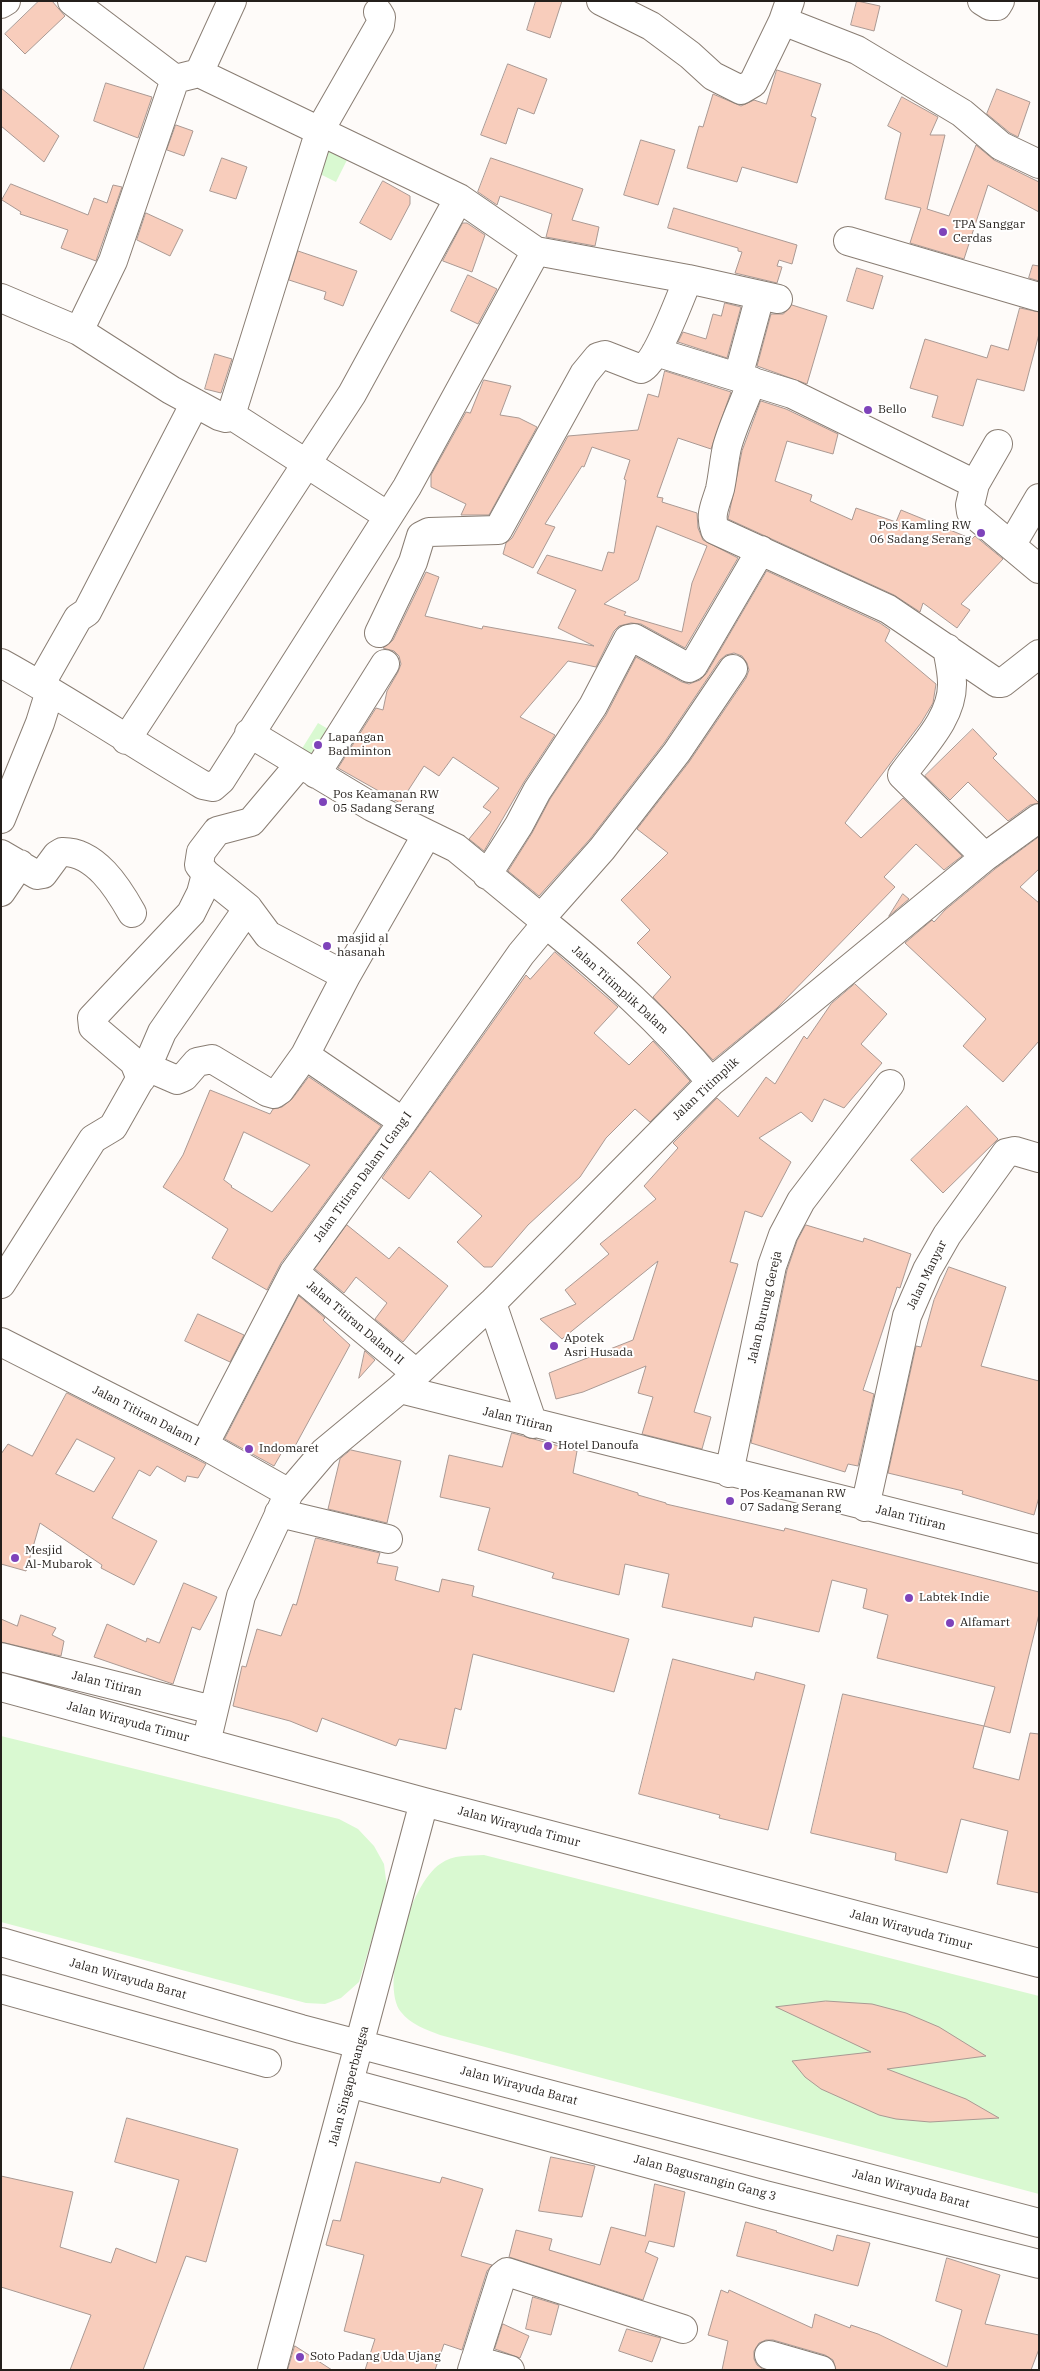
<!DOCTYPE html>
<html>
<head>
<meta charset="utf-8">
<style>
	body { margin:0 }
	#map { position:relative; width:1040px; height:2371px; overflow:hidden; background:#fefbf9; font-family:"IBM Plex Serif",serif }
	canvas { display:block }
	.frame { position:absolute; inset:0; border:2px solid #241f1b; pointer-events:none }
</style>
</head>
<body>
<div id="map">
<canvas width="1040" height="2371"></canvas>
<div class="frame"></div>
</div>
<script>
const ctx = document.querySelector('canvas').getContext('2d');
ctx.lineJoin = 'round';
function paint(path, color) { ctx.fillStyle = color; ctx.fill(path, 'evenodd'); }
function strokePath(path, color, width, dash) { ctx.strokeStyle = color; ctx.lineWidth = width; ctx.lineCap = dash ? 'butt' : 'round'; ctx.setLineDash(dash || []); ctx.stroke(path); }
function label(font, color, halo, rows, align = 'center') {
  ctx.font = font + ' "IBM Plex Serif",serif'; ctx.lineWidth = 4; ctx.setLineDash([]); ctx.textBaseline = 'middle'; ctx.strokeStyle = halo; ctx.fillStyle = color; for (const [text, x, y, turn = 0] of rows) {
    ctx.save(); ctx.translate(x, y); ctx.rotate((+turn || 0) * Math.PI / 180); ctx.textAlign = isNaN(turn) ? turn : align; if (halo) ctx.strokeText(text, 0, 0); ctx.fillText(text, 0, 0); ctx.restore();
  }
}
const green = new Path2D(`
	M 325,149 L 347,160 L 336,182 L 314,171 Z
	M 318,723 L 338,735 L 318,768 L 298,755 Z
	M 1,1736 L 339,1819 L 358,1829 L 374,1846 L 384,1864 L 387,1888 L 359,1982 L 341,1998 L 325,2004 L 306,2003 L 1,1922 Z
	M 484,1855 L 1039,1996 L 1039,2194 L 440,2035 C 427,2030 410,2024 401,2012 C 379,1984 411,1883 440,1864 C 454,1854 468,1856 484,1855 Z`);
const building = new Path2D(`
	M 39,1 L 52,1 L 65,16 L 25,54 L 5,34 Z
	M 536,1 L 562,1 L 550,38 L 527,30 Z
	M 857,1 L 880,6 L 874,31 L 851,25 Z
	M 508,64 L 547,79 L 534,114 L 518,108 L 506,144 L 481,135 Z
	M 777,70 L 821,84 L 811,116 L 816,118 L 797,183 L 742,167 L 737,182 L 687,168 L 699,126 L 703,127 L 713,94 L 741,106 L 754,100 L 766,104 Z
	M 106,83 L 152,97 L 138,138 L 94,121 Z
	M 1,88 L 59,136 L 44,162 L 1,126 Z
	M 997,89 L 1030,102 L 1018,137 L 1010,133 L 987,114 Z
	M 902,97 L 938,117 L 930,135 L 945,135 L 927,209 L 949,216 L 976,145 L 994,160 L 1039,182 L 1039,212 L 988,185 L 964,259 L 910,243 L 921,208 L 885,199 L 901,133 L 888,126 Z
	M 176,125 L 193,131 L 184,156 L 167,150 Z
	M 641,140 L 675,150 L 658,205 L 624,195 Z
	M 222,158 L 247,167 L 236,199 L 210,191 Z
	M 491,158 L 583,189 L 572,220 L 599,227 L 595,246 L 546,237 L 552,214 L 500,196 L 497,205 L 478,192 Z
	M 383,181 L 410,196 L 410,204 L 391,240 L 360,223 Z
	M 11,184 L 88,215 L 94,198 L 107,203 L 113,185 L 122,187 L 96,261 L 61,248 L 68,230 L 20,214 L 21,212 L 2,200 Z
	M 674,208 L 797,245 L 792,264 L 779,260 L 777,266 L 782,267 L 777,283 L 735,273 L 742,252 L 738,251 L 738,248 L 668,228 Z
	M 146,213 L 183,230 L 170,256 L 137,240 Z
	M 463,223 L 467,223 L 485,235 L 472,272 L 443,261 Z
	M 298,251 L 357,271 L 343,306 L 324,299 L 326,292 L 289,280 Z
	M 1033,265 L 1039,266 L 1039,281 L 1029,278 Z
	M 857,268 L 883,276 L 873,309 L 847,301 Z
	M 468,275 L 497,289 L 478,324 L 451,311 Z
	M 725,303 L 741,307 L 727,358 L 678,342 L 683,332 L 706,339 L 713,314 L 721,316 Z
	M 792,305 L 827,316 L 807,384 L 757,366 L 771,314 L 783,314 Z
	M 1020,308 L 1039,312 L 1039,334 L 1024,391 L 977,379 L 963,426 L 932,417 L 938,396 L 910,388 L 925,339 L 987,358 L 991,345 L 1008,350 Z
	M 215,354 L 232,359 L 221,393 L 205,389 Z
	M 665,371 L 731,392 L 711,449 L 678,438 L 657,497 L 663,498 L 662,502 L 697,513 L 698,528 L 703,540 L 738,558 L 685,648 L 641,624 L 631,623 L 619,626 L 614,631 L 596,667 L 568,661 L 520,717 L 555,735 L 524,782 L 484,851 L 469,839 L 491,812 L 483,807 L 499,788 L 453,757 L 439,776 L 424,766 L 400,803 L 338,768 L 376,708 L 383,710 L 387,691 L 398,672 L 401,664 L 399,656 L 394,651 L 383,648 L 393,640 L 426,572 L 439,577 L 425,616 L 482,629 L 483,626 L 594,646 L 558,628 L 576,590 L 537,573 L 547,555 L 602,571 L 608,552 L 614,553 L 626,480 L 624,479 L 630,460 L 592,447 L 584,467 L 582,466 L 545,524 L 555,527 L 533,568 L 503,554 L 506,543 L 512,538 L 568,436 L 638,430 L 648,394 L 658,397 ZM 657,526 L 707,546 L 692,583 L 682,632 L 624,615 L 626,612 L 604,604 L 638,580 Z
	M 484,380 L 511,386 L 500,415 L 519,418 L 537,427 L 489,515 L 461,515 L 466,504 L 431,487 L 431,475 L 466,412 L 470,413 Z
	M 761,401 L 786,409 L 838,434 L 833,454 L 787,441 L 775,481 L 812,495 L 810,501 L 852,520 L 856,508 L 896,522 L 901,510 L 972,539 L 975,536 L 1003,559 L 961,604 L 970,610 L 957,628 L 923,603 L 920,612 L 894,595 L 728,519 L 742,451 Z
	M 767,571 L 880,623 L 890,630 L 885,641 L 936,684 L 933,703 L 921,723 L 845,823 L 861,838 L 903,798 L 962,856 L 944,870 L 916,844 L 884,877 L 895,887 L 777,1008 L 713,1060 L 653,997 L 671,977 L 637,943 L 650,930 L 621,900 L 668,853 L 637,829 L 689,762 L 746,678 L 749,670 L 747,663 L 742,656 L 734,653 L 726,655 L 720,660 L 664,743 L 590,839 L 539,896 L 508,871 L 532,833 L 550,799 L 606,715 L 636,657 L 682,682 L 689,684 L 700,680 L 706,674 Z
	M 973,729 L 997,754 L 993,758 L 1039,803 L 1030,805 L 1008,821 L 968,782 L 950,800 L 925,776 Z
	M 1039,837 L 1039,869 L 1020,887 L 1039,903 L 1039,1041 L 1003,1082 L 963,1046 L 986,1019 L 905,943 L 932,920 L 934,922 L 945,910 L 995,869 Z
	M 903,894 L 909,899 L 889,916 Z
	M 555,952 L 618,1007 L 594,1033 L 629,1065 L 653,1041 L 690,1081 L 650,1122 L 635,1109 L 606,1138 L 580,1177 L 528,1225 L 492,1267 L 484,1267 L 457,1242 L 482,1216 L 430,1171 L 409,1199 L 382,1178 L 526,975 L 530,979 Z
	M 855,984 L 887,1014 L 861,1044 L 882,1063 L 844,1108 L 824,1099 L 812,1122 L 801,1112 L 759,1138 L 791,1162 L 762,1217 L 745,1211 L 730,1262 L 738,1264 L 694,1412 L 711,1417 L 702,1449 L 642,1434 L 653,1397 L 638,1393 L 646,1366 L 583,1392 L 556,1399 L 549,1373 L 633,1340 L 658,1261 L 562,1339 L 540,1319 L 576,1304 L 565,1290 L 609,1254 L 600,1244 L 656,1199 L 644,1186 L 678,1148 L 673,1143 L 717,1098 L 738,1117 L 766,1077 L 775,1084 L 804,1036 L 807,1039 L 831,1004 Z
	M 309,1077 L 381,1126 L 281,1263 L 267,1290 L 212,1258 L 228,1229 L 163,1187 L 183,1155 L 210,1090 L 270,1114 L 273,1109 L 282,1107 L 292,1099 ZM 244,1132 L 310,1165 L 272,1212 L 231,1187 L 232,1186 L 224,1180 Z
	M 967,1106 L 998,1139 L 943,1193 L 911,1160 Z
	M 347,1225 L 389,1259 L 399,1247 L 448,1286 L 403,1342 L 375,1319 L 387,1303 L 356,1277 L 344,1293 L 315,1269 Z
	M 806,1225 L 863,1242 L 864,1238 L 911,1254 L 900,1288 L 897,1287 L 863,1390 L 874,1394 L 858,1466 L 848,1464 L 845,1472 L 751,1443 L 787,1270 L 797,1241 Z
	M 949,1267 L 1006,1287 L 981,1366 L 1039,1381 L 1039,1497 L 1034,1515 L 962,1494 L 963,1491 L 888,1473 L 916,1346 L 921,1347 L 934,1300 Z
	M 299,1296 L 325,1318 L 323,1320 L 350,1345 L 294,1448 L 286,1445 L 274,1466 L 225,1439 Z
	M 198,1314 L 244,1335 L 230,1362 L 185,1341 Z
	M 365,1351 L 375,1360 L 359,1378 Z
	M 67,1393 L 206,1464 L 198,1478 L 187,1476 L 185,1482 L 157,1466 L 150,1476 L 139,1470 L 112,1518 L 157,1541 L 134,1585 L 101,1568 L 102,1565 L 40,1523 L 26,1571 L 1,1564 L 1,1454 L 8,1444 L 32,1456 ZM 77,1439 L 115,1458 L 94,1492 L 56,1474 Z
	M 512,1433 L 577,1451 L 573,1473 L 638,1493 L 638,1495 L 666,1503 L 666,1504 L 784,1531 L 785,1528 L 1039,1592 L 1039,1614 L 1010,1733 L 984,1726 L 995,1687 L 877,1658 L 888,1615 L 863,1608 L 867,1589 L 832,1580 L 819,1632 L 754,1617 L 752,1627 L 662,1607 L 669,1574 L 625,1564 L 619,1595 L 552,1578 L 554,1573 L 478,1550 L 490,1508 L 440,1497 L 449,1455 L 502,1467 Z
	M 351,1450 L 401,1461 L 387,1523 L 328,1509 L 340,1459 Z
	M 316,1538 L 380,1553 L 377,1563 L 398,1567 L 395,1580 L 439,1592 L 442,1579 L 474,1586 L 472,1596 L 629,1639 L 614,1692 L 473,1654 L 461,1710 L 455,1708 L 446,1749 L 399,1739 L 396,1746 L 322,1718 L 317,1732 L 290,1721 L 233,1706 L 242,1666 L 246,1667 L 257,1629 L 281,1636 L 293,1604 L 296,1605 Z
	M 184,1583 L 217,1597 L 200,1630 L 192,1627 L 173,1684 L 94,1657 L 107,1624 L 146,1642 L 147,1638 L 159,1643 Z
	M 21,1615 L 56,1628 L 52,1635 L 64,1641 L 61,1656 L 1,1642 L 1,1619 L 17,1626 Z
	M 673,1659 L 754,1680 L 756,1672 L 805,1685 L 768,1830 L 719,1818 L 720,1815 L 639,1794 Z
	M 843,1694 L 984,1726 L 973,1768 L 1019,1780 L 1030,1733 L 1039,1734 L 1039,1893 L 997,1884 L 1008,1831 L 961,1819 L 947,1873 L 895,1860 L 896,1853 L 811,1833 Z
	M 826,2001 L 872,2004 L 906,2013 L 939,2027 L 986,2056 L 887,2069 L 966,2099 L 999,2118 L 930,2122 L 896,2119 L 879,2115 L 821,2089 L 805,2077 L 792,2061 L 871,2052 L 776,2007 Z
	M 127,2118 L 238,2149 L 206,2262 L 186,2256 L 143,2370 L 70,2370 L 91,2315 L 1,2287 L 1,2176 L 73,2192 L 60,2247 L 111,2263 L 116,2248 L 156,2263 L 179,2180 L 115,2162 Z
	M 551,2157 L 595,2166 L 582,2217 L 539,2211 Z
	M 356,2162 L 440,2183 L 442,2177 L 483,2189 L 461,2256 L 492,2265 L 487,2271 L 462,2350 L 444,2344 L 435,2370 L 365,2370 L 375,2339 L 344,2331 L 364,2255 L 326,2245 L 333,2220 L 340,2221 Z
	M 655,2184 L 685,2192 L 674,2247 L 649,2241 L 645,2252 L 658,2258 L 643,2300 L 509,2257 L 516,2230 L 552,2239 L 549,2250 L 600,2265 L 611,2227 L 645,2236 Z
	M 746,2222 L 777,2231 L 776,2232 L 833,2251 L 837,2235 L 870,2243 L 858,2286 L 737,2256 Z
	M 947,2258 L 1000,2275 L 985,2324 L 1039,2335 L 1039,2349 L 1031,2370 L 836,2370 L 833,2360 L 825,2355 L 773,2340 L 766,2340 L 759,2343 L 754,2351 L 754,2359 L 757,2365 L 764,2370 L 722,2370 L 728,2341 L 708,2335 L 721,2290 L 728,2293 L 729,2290 L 812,2328 L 815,2314 L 850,2328 L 851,2325 L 878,2334 L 947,2367 L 962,2310 L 936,2301 Z
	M 533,2297 L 559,2305 L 551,2335 L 526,2329 Z
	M 503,2324 L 529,2336 L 520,2358 L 495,2349 Z
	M 627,2329 L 661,2338 L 652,2362 L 619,2351 Z
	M 295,2346 L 332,2370 L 288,2370 Z`);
const minor = new Path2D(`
	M 72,1 L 175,79
	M 601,1 L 651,26 L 690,55 L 713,76 L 741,90 L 753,83 L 783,21 L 790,1
	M 982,1 L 990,6 L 997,6 L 1000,1
	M 1,4 L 6,1
	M 783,21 L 857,50 L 962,113 L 1001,146 L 1039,164
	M 199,73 L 232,1
	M 848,241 L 1039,297
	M 1,298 L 79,331 L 113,261 L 175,79 L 199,73 L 459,198 L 536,251 L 688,279 L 778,299
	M 79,331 L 171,390 L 219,416 L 226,418 L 231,415 L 320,130 L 380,25 L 381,17 L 378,12
	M 656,352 L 792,394 L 975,484 L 970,505 L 971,512 L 1039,569
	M 738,377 L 760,296
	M 752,381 C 744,403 733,425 727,447 C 724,460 723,475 720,489 C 716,504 709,514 715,530 L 888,609 L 997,683 L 1002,683 L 1039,654
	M 231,415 L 388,516
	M 975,484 L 998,444
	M 1012,544 L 1039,498
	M 379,633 L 413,562 L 421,536 L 429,532 L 498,530 L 584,374 L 598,357 L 605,355 L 641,369 C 657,362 680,298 688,279
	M 947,648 C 949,659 952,672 952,683 C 953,718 921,748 902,775 L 985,857
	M 1,663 C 70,701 135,745 203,785 L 213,787 L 221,780 L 407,487 L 536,251
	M 40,685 L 78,618 L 87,612 L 195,403
	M 249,733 L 372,807 L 456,848 L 541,918 L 546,924 C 605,972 662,1022 711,1082
	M 126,740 L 352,394 L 459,198
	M 316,774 L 385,664
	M 1,819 L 40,723 L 50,691
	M 1,854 L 37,875 L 43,874 L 57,855 L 62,852 C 95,851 118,888 132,913
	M 487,875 L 519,825 L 537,791 L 593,706 L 628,639 L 634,638 L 689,668 L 693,666 L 761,550
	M 1,892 L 20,864
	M 248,908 L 268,935 L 346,976
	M 541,918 L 602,849 L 677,752 L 733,669
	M 305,1055 L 403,1122
	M 147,1067 L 177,1080 L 184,1077 L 197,1062 L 212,1059 L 267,1092 L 274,1094 L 280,1090 L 305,1055 L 346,976 L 427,834
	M 141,1079 L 134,1062 L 93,1027 L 92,1018 L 191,913 L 201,893 L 206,874
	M 294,1272 L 417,1374
	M 1,1284 L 93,1139 L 113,1127 L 147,1067 L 162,1032 L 248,908 L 206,874 L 199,865 L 201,852 L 217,831 L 251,822 L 299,765
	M 492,1303 L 533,1424
	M 1,1342 L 204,1445 L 289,1493
	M 400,1389 L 492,1303 L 711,1082 L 985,857 L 1039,818
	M 204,1445 L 294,1272 L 403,1122 L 521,954 L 546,924
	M 729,1473 L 772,1266 L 783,1235 L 801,1201 L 890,1084
	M 865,1507 L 907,1316 L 927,1270 L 947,1235 L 1006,1153 L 1015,1151 L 1039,1158
	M 279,1513 L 388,1539
	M 1,1657 L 213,1710
	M 1,1687 L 424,1802 L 1039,1963
	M 206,1743 L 241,1596 L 289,1493 L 324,1452 L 400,1389 L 1039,1549
	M 1,1942 L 301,2029 L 1039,2223
	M 1,1989 L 267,2063
	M 349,2083 L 765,2195 L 1039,2264
	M 769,2355 L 821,2370
	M 475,2360 L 510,2370
	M 272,2370 L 424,1802
	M 472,2370 L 502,2276 L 507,2272 L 683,2329`);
const markers = [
	[943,232,5,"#7e43ba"],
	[868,410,5,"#7e43ba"],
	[981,533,5,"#7e43ba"],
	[318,745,5,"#7e43ba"],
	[323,802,5,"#7e43ba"],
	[327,946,5,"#7e43ba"],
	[554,1346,5,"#7e43ba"],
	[548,1446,5,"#7e43ba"],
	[249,1449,5,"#7e43ba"],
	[730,1501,5,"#7e43ba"],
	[15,1558,5,"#7e43ba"],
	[909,1598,5,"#7e43ba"],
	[950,1623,5,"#7e43ba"],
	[300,2357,5,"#7e43ba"]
];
const poiNames = [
	["TPA Sanggar",953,225],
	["Cerdas",953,239],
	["Bello",878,410],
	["Pos Kamling RW",971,526,"right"],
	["06 Sadang Serang",971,540,"right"],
	["Lapangan",328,738],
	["Badminton",328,752],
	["Pos Keamanan RW",333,795],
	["05 Sadang Serang",333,809],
	["masjid al",337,939],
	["hasanah",337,953],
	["Apotek",564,1339],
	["Asri Husada",564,1353],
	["Hotel Danoufa",558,1446],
	["Indomaret",259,1449],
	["Pos Keamanan RW",740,1494],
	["07 Sadang Serang",740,1508],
	["Mesjid",25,1551],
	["Al-Mubarok",25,1565],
	["Labtek Indie",919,1598],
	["Alfamart",960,1623],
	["Soto Padang Uda Ujang",310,2357]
];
const streetNames = [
	["Jalan Titimplik Dalam",620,990,42],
	["Jalan Titimplik",706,1089,-43],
	["Jalan Titiran Dalam I Gang I",363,1177,-54],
	["Jalan Manyar",927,1275,-64],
	["Jalan Burung Gereja",765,1307,-77],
	["Jalan Titiran Dalam II",355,1323,40],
	["Jalan Titiran Dalam I",146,1416,27],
	["Jalan Titiran",518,1420,14],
	["Jalan Titiran",911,1518,14],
	["Jalan Titiran",107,1684,14],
	["Jalan Wirayuda Timur",128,1722,15],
	["Jalan Wirayuda Timur",519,1827,15],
	["Jalan Wirayuda Timur",911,1930,15],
	["Jalan Wirayuda Barat",128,1979,16],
	["Jalan Singaperbangsa",349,2086,-75],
	["Jalan Wirayuda Barat",519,2086,15],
	["Jalan Bagusrangin Gang 3",705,2178,15],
	["Jalan Wirayuda Barat",911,2189,15]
];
paint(green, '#d9f9d1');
paint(building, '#f8cdbc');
strokePath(building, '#aa9993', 1);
strokePath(minor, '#897d73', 30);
strokePath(minor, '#fff', 28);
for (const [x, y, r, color] of markers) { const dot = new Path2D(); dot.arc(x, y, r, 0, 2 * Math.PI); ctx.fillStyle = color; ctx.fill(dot); strokePath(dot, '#fff', 2); }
label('12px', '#241f1b', '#fff', poiNames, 'left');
label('12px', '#241f1b', '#fff', streetNames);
</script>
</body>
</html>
